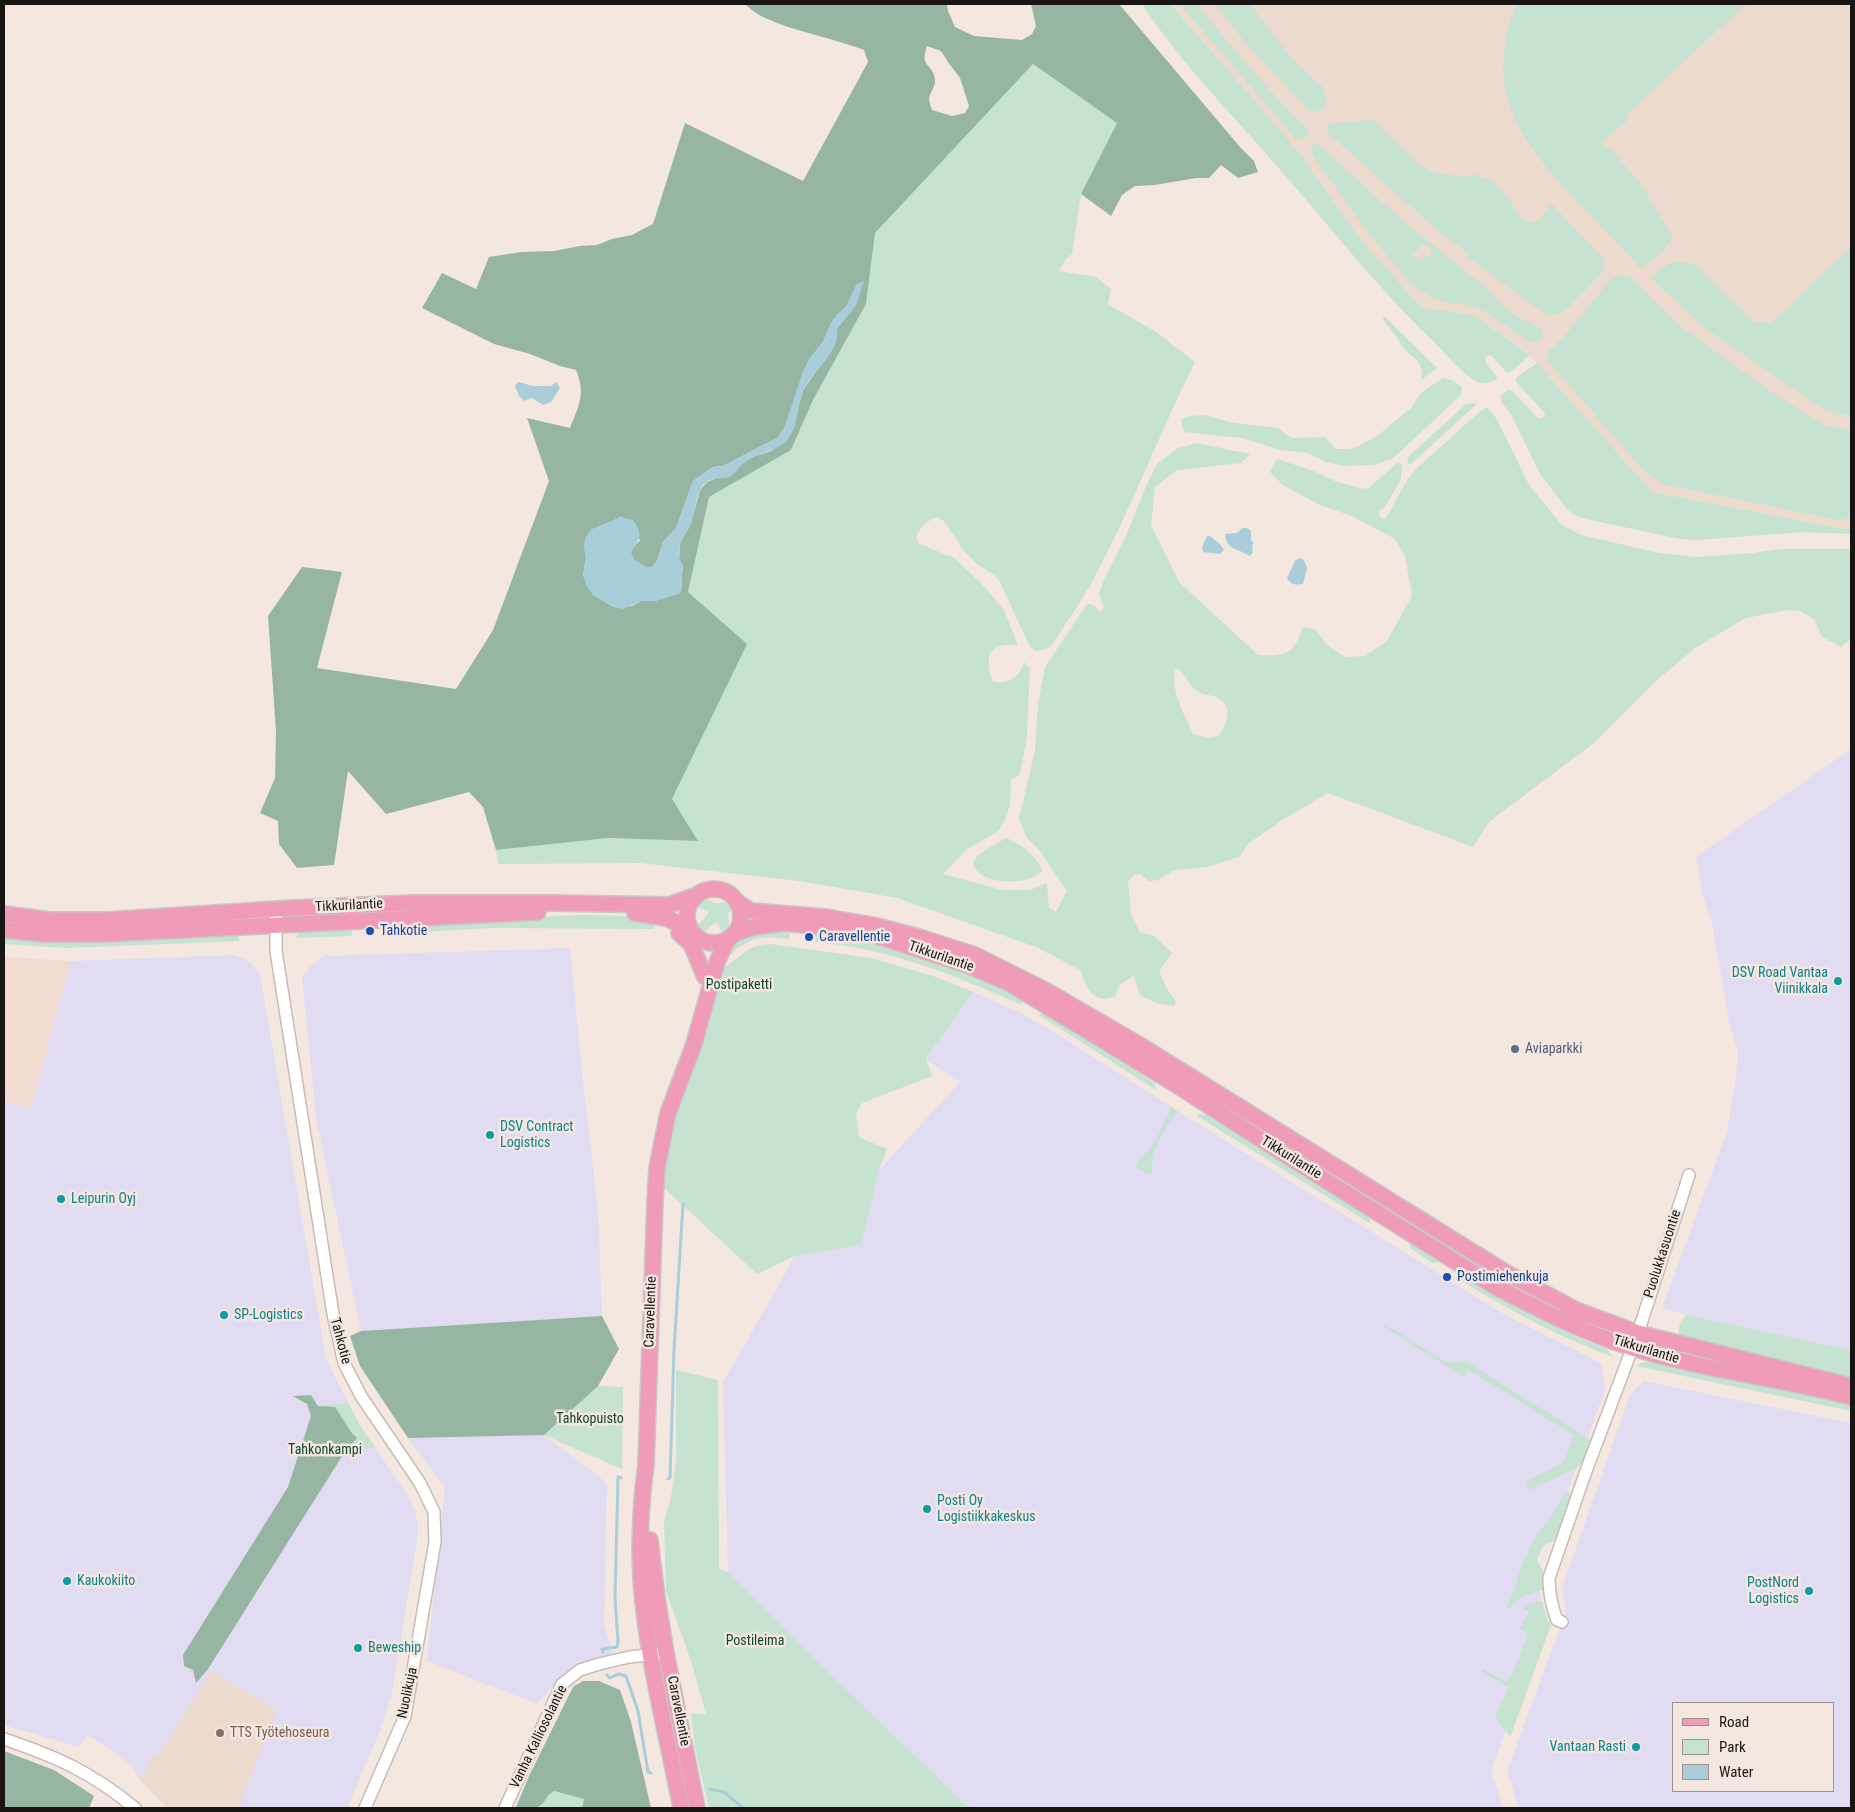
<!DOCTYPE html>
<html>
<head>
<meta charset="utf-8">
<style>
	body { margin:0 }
	#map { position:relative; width:1855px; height:1812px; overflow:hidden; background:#f3e7e0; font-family:"Roboto Condensed",sans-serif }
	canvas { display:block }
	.frame { position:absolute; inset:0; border:5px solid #191513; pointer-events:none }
	.legend { position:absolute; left:1672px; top:1702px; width:162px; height:90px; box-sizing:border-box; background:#f3e7e0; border:1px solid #9c938e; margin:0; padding:6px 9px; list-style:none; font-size:15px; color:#191513 }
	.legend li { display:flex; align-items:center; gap:10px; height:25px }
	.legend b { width:25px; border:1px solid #9c938e }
</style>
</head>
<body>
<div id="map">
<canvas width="1855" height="1812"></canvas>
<div class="frame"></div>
<ul class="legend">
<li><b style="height:6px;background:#f09bb7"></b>Road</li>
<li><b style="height:14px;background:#c6e2d1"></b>Park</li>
<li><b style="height:14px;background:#a9ceda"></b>Water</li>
</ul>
</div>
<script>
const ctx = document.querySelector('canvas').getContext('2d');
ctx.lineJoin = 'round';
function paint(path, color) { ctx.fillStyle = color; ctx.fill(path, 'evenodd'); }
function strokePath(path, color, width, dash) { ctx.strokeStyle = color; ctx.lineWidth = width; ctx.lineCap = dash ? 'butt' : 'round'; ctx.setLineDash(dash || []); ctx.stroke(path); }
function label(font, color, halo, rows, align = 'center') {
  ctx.font = font + ' "Roboto Condensed",sans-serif'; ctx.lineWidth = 5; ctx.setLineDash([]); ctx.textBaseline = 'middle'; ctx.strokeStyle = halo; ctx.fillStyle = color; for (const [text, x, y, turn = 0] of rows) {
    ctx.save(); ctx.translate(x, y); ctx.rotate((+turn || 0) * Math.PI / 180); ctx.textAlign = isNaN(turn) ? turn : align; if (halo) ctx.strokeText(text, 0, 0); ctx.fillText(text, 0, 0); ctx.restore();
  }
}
const commercial = new Path2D(`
	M 4,957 L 71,961 L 31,1108 L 4,1101 Z`);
const industrial = new Path2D(`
	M 1851,749 L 1851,1350 L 1698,1318 L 1662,1308 L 1727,1132 L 1736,1077 L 1738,1053 L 1729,1021 L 1712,923 L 1703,896 L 1696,857 Z
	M 570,948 L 583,1080 L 598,1210 L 602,1316 L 361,1331 L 323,1152 L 320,1133 L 317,1128 L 302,977 L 311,966 L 324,956 Z
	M 233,955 L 244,958 L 257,969 L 261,980 L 326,1359 L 362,1429 L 410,1498 L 415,1512 L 418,1526 L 417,1541 L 392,1693 L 379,1733 L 347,1808 L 167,1808 L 140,1780 L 133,1768 L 115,1752 L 87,1735 L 79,1747 L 4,1725 L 4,1101 L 31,1108 L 71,961 Z
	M 973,992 L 1021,1013 L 1057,1034 L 1189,1118 L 1505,1315 L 1602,1364 L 1605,1390 L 1550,1538 L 1541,1538 L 1533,1561 L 1539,1569 L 1542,1632 L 1491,1770 L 1503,1808 L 972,1808 L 967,1806 L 819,1663 L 728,1572 L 723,1383 L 795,1256 L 861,1245 L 879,1170 L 960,1082 L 926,1060 Z
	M 1644,1381 L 1851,1423 L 1851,1808 L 1519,1808 L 1507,1771 L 1566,1612 L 1562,1588 L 1630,1395 ZM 1674,1703 L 1834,1703 L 1834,1791 L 1674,1791 Z
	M 544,1435 L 607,1483 L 604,1625 L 613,1654 L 579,1665 L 562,1677 L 537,1704 L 427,1661 L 445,1487 L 408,1438 Z`);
const built = new Path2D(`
	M 1172,4 L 1851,4 L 1851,527 L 1845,529 L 1652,492 L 1527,352 L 1474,315 L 1421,307 L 1362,241 L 1310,167 Z
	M 211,1671 L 277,1710 L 238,1808 L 167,1808 L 140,1780 L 148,1770 L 149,1758 L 159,1755 Z`);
const green = new Path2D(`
	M 1142,4 L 1171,4 L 1301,155 L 1362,241 L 1421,307 L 1474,315 L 1530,355 L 1513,370 L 1507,373 L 1491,355 L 1486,357 L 1486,363 L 1497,377 L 1496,380 C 1490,382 1484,385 1478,382 C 1464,376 1447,355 1436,344 C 1380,291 1333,230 1282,172 C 1235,117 1182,65 1142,4 Z
	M 1180,4 L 1197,4 C 1226,41 1257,76 1289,111 C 1295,117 1307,125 1309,134 L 1303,140 L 1296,139 Z
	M 1215,4 L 1250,4 L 1292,59 L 1322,86 L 1326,99 L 1324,108 L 1319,111 L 1309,111 L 1240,36 Z
	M 1516,4 L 1746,4 L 1628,113 L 1626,123 L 1608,136 L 1601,144 L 1613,152 L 1638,180 L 1673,237 L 1664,250 L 1641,269 C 1620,246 1598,223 1576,200 C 1518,138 1483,90 1516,4 Z
	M 1033,64 L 1117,123 L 1081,194 L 1072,254 L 1065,260 L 1059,271 L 1096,277 L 1111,289 L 1108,304 L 1156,332 L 1195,362 C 1159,433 1131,510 1093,580 C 1081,602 1066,623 1052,645 L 1044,650 L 1036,651 L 1030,647 L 998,578 L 976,563 L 964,551 L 944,521 L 937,517 C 926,521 921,526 916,537 L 918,543 L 954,558 L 981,583 L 1004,610 L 1018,645 C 988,643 984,656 993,682 C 1008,685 1020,677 1024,662 L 1030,668 L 1027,737 L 1020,773 L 1017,777 L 1011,779 L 1010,805 L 1005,820 L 998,831 L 966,850 L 943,874 L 1002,890 L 1030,890 L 1047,883 L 1049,907 L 1056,912 L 1067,891 L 1040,851 L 1027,838 L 1019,819 L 1035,751 L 1038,704 L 1045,667 L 1087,604 L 1094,605 L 1100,612 L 1104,608 L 1099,594 L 1103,582 L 1126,536 L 1147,484 L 1157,464 L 1178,448 L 1197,443 L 1250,454 L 1241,463 L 1177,470 L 1155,487 L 1151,525 L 1179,582 L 1258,655 C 1286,657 1294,654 1303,627 L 1315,629 L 1327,645 L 1345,657 L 1365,656 L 1387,641 L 1412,596 L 1405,556 L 1395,539 L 1352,516 L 1320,505 L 1283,485 L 1270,472 L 1277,459 L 1314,471 L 1335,481 L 1363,489 L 1370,487 L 1398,462 L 1402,465 L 1401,479 L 1384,508 L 1379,510 L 1380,517 L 1383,519 L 1386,518 L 1407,480 L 1416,469 L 1478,413 L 1487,407 L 1496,418 L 1529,485 L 1562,525 L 1581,535 L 1659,553 L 1698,557 L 1753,553 L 1780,549 L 1851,549 L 1851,639 L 1841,647 L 1822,637 L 1814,619 L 1800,611 L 1787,610 L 1746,618 L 1695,648 L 1656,681 L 1594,743 L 1490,821 L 1473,847 L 1328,793 L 1284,819 L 1249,843 L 1239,857 L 1207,867 L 1175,870 L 1158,880 L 1149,881 L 1140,874 L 1134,875 L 1128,881 L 1131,914 L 1140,932 L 1154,936 L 1172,953 L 1159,971 L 1166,987 L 1176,1002 L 1174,1006 L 1156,1003 L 1140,995 L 1134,976 L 1119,985 L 1115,997 L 1104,999 L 1097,997 L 1089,991 L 1080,970 L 1036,947 L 897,898 L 800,881 L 640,863 L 498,864 L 496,850 L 608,838 L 697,841 L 672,799 L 746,644 L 688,592 L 709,497 L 791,450 L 813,400 L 866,304 L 875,233 ZM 1175,669 L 1180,670 C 1187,679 1190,687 1201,693 C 1205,695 1211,695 1216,697 C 1234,705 1228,723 1218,736 L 1209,738 L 1193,734 C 1184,713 1171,694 1175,669 Z
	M 1373,120 L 1421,166 L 1433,172 L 1464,177 L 1473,174 L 1492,180 L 1507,196 L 1517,212 L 1525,222 L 1538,222 L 1551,203 L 1604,259 L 1605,267 L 1599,276 L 1563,313 L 1549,316 L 1545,314 L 1469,258 L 1463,249 L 1442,234 L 1330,135 L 1326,129 L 1327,124 Z
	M 1313,144 L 1316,144 L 1322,148 L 1405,223 L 1479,282 L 1510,313 L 1541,328 L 1543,333 L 1541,341 L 1535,343 L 1528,341 L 1484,311 L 1465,304 L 1454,304 L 1434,299 L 1412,284 L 1373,239 L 1313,156 L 1311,149 ZM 1424,244 L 1432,250 L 1431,255 L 1418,260 L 1415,259 L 1413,254 Z
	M 1851,247 L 1851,416 L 1826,411 L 1705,328 L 1651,278 L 1672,261 L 1695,264 L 1753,321 L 1769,323 L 1784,312 Z
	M 1620,275 L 1629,276 L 1681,327 L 1776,395 L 1826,426 L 1851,430 L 1851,518 L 1839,520 L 1666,485 L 1645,472 L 1549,362 L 1548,352 L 1569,331 L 1610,280 Z
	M 1384,316 L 1437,368 L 1421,380 L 1422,372 L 1418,361 L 1402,347 L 1397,337 L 1383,320 Z
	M 1537,363 L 1652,492 L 1845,529 L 1851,527 L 1851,534 L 1803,532 L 1697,540 L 1680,539 L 1586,519 L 1573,514 L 1567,509 L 1540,474 L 1511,414 L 1501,402 L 1501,395 L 1510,389 L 1539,419 L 1543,418 L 1545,416 L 1544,412 L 1516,382 L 1516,378 Z
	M 1443,378 L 1452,380 L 1461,386 L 1462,390 L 1460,396 L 1402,450 L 1393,458 L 1374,465 L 1345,466 L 1326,462 L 1308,453 L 1281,450 L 1242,438 L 1184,432 L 1181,420 L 1189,416 L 1204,415 L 1234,423 L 1278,428 L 1291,438 L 1325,437 L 1336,449 L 1350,449 L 1359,446 L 1377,436 L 1411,408 L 1421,393 Z
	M 1472,403 L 1477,404 L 1411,464 L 1407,463 L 1408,457 L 1465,405 Z
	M 1006,838 C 1019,843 1038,856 1042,871 C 1028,887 977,885 973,863 L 977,856 L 985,850 Z
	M 707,900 L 717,904 L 722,902 L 730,905 L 732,909 L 728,913 L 729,927 L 722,933 L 718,923 L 716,922 L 705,931 L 705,934 L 695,923 L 700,923 L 708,914 L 708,912 L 696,906 L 699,902 Z
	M 581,915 L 620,916 L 650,919 L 654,920 L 655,926 L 654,929 L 492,928 L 404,933 L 404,923 Z
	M 352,929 L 352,934 L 350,936 L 297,938 L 295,937 L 302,931 Z
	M 774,930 L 790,933 L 789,939 C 763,936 751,936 731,954 L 726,952 C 740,934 753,934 774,930 Z
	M 239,931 L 239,941 L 67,948 L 4,944 L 4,939 Z
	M 840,933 L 896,946 L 992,980 L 1020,997 L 1022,1005 C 956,976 889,948 815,942 L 816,935 Z
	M 770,944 L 871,958 L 933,976 L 973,992 L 926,1059 L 932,1076 L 862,1103 L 856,1114 L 859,1137 L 887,1149 L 879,1170 L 861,1245 L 795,1256 L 757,1274 L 663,1187 L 666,1151 L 677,1107 L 704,1040 L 720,970 C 740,960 745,944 770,944 Z
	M 1044,1013 L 1095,1040 L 1106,1051 L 1150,1080 L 1155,1084 L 1156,1090 L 1039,1015 Z
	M 1171,1107 L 1177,1111 C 1162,1135 1152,1145 1152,1174 L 1148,1174 L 1134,1166 L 1147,1152 L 1158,1136 Z
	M 1199,1114 L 1216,1117 L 1368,1214 L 1371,1224 L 1197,1116 Z
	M 1413,1240 L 1438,1260 L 1437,1263 L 1432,1263 L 1410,1248 L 1410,1244 Z
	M 1459,1273 L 1560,1326 L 1576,1337 L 1607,1349 L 1613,1357 C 1558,1337 1508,1309 1458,1279 Z
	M 1686,1315 L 1851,1350 L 1851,1382 L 1681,1339 C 1676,1329 1680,1323 1686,1315 Z
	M 1385,1324 L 1444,1361 L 1454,1363 L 1465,1361 L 1591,1440 C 1588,1452 1584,1464 1573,1470 L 1529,1490 L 1525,1482 L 1526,1481 L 1563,1463 L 1574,1435 L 1469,1370 L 1464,1377 L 1383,1326 Z
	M 1655,1361 L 1784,1390 L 1851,1401 L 1851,1411 L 1636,1366 L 1643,1362 Z
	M 676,1370 L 718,1380 L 719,1569 L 728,1572 L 819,1663 L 967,1806 L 972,1808 L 709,1808 L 695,1748 L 691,1713 L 706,1714 L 691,1661 L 666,1591 L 664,1523 L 671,1496 L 676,1463 Z
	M 598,1386 L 623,1387 L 622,1469 L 544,1435 L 408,1438 Z
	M 348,1403 L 362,1429 L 375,1447 L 344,1453 L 320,1493 L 318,1406 Z
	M 1567,1490 L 1570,1494 L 1570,1498 L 1555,1540 L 1543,1546 L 1539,1555 L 1537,1560 L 1543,1571 L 1543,1590 L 1522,1597 L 1510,1608 L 1507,1608 L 1522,1565 L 1536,1535 L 1550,1519 Z
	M 1542,1601 L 1547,1618 L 1551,1625 L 1511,1735 L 1509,1735 L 1497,1720 L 1496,1715 L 1509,1687 L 1482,1672 L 1483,1669 L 1507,1682 L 1515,1668 L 1528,1634 L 1520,1628 L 1529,1612 L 1523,1608 L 1531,1603 Z
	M 554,1791 L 585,1799 L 582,1808 L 535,1808 C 543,1803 546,1795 554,1791 Z`);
const forest = new Path2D(`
	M 744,4 L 947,4 L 948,11 L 955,27 L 974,36 L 1022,40 L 1032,34 L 1036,26 L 1031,4 L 1119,4 L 1240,147 L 1254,161 L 1258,172 L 1238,178 L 1221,165 L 1209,178 L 1196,178 L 1155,185 L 1135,186 L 1122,195 L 1111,216 L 1081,194 L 1117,123 L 1033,64 L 875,233 L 866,304 L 813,400 L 791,450 L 709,497 L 688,592 L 747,644 L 672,799 L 698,841 L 608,838 L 496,850 L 483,807 L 469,792 L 386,814 L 348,771 L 334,865 L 297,868 L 279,844 L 278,821 L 260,813 L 275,778 L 276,731 L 268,616 L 302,567 L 342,572 L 317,668 L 456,689 L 493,630 L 549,481 L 527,418 L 570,428 C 579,405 586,394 576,370 L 560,366 L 530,354 L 494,344 L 422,308 L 442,273 L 476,289 L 489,257 L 521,252 L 554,251 L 580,246 L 597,245 L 612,239 L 632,235 L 653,224 L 685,123 L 803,181 L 868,62 L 864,50 C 830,37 795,32 763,17 C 756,14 750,8 744,4 ZM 927,46 L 941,51 L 948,62 L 960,78 L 969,106 L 965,113 L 952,116 L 932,110 C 931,107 929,102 929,99 C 930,92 936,86 935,79 C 933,63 919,68 927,46 ZM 857,284 L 856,305 L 836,329 L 837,336 L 834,346 L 803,390 L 791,434 L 771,451 L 755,456 L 744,462 L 729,477 L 717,478 L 707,482 L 700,490 L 690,526 L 680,542 L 679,560 L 683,566 C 681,575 683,585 680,593 L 655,601 L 641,601 L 632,606 L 614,607 L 593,595 L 583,575 L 591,530 L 621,517 L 640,540 L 630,552 L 634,560 L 646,567 L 652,567 L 657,561 L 663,542 L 676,528 L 693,481 L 713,467 L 723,466 L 777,438 L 784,429 L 808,361 L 823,342 L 831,323 L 837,315 L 846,307 Z
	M 602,1316 L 619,1349 L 598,1386 L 544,1435 L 408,1438 L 360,1366 L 350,1336 L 361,1331 Z
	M 311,1395 L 318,1406 L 335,1407 L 351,1432 L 357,1438 L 344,1453 L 208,1669 L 196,1683 L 193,1670 L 184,1666 L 183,1655 L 288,1487 L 311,1416 L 307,1404 L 293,1396 Z
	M 583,1681 L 599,1681 L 620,1690 L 631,1722 L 651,1808 L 582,1808 L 584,1799 L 554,1791 C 548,1794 547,1798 543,1803 C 537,1810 524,1810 516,1807 L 529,1776 L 573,1687 Z
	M 4,1751 L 54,1770 L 94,1796 L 89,1808 L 4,1808 Z`);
const water = new Path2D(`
	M 864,281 L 856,305 L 837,329 C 840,354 812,370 803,391 C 796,408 799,432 783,444 C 771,452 756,453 745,462 C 739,466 736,475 728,477 C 721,479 713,477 706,482 C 693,493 697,515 689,528 C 681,540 674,553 683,566 C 681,575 683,585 680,593 L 655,601 L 641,601 L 623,609 L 614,607 L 593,595 L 586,585 L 583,575 L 586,559 L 584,547 L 585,538 L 591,530 L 621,517 L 633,520 C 643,535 641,537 631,552 L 634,560 L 646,567 L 652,567 L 657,561 L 663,542 L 676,528 L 693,481 L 713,467 L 723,466 L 777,438 L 784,429 L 803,371 L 808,361 L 823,342 L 831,323 L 837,315 L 846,307 L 857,284 Z
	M 518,382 L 533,386 L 551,386 L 556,382 L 560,388 L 551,402 L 543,405 L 532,398 L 524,401 L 519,396 L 515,386 Z
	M 1242,528 L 1247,528 L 1251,531 L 1251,539 L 1254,544 L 1252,545 L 1253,552 L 1250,556 C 1239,549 1226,550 1225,534 L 1237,533 Z
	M 1207,536 L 1210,536 L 1221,545 L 1224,550 L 1220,554 L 1203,552 L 1202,547 Z
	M 1299,558 L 1304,560 L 1307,568 L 1303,584 C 1295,585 1291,585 1287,578 L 1295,561 Z`);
const stream = new Path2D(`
	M 668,1479 L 670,1478 L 674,1350 L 683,1204
	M 603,1652 L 602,1649 L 617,1647 L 618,1641 L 615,1599 L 618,1477 L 621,1478
	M 607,1675 L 609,1678 L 619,1674 L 626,1676 L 638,1711 L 648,1772 L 651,1773
	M 710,1789 L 724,1792 L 743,1808`);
const minor = new Path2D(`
	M 276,917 L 276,951 L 333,1314 L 344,1363 L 361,1396 L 420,1483 L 434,1512 L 435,1542 L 405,1716 L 365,1808
	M 1562,1622 L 1557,1620 C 1551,1605 1549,1594 1549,1578 L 1586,1471 L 1638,1333 L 1689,1175
	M 4,1739 C 57,1757 91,1772 135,1808
	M 505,1808 L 562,1684 L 580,1670 L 599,1664 L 629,1657 L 666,1653`);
const major = new Path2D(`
	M687 916a27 27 0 1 1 54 0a27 27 0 1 1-54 0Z
	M 738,903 L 751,911 L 826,917 L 877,926 L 919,937 L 975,955 L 1045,990 L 1138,1044 L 1505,1272 L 1576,1310 L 1638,1333 L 1851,1386
	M 635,913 L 666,918 L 689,928
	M 4,914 L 50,920 L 105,920 L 294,908 L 411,903 L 556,903 L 669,905 L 694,896
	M 4,930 L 45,934 L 103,934 L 538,912
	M 679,933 L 691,944 L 705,977
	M 736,933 L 754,927 L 785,923 L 813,926 L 874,935 L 967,965 L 1009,983 L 1175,1084 L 1265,1142 L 1494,1286 C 1539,1309 1584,1333 1633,1348 C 1704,1370 1779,1378 1851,1397
	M 650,1540 L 657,1598 L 666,1653 L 697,1808
	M 681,1808 C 668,1740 650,1671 643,1601 C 638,1557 640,1509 646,1464 L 655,1201 L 657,1168 L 668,1113 L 694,1044 L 717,962 L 727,941`);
const markers = [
	[370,931,5,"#1a4fb4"],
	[809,937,5,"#1a4fb4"],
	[1838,981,5,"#0f9aa8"],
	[1515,1049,5,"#5c6f8a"],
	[490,1135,5,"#0f9aa8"],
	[61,1199,5,"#0f9aa8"],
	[1447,1277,5,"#1a4fb4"],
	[224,1315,5,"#0f9aa8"],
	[927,1509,5,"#0f9aa8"],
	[67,1581,5,"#0f9aa8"],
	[1809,1591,5,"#0f9aa8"],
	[358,1648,5,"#0f9aa8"],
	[220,1733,5,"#8d6e63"],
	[1636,1747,5,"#0f9aa8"]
];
const streetNames = [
	["Tikkurilantie",349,906,-3],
	["Tikkurilantie",941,957,19],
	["Tikkurilantie",1291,1158,32],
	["Puolukkasuontie",1663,1254,-72],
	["Caravellentie",651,1312,-88],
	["Tahkotie",340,1341,75],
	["Tikkurilantie",1646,1350,17],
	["Nuolikuja",408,1693,-78],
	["Caravellentie",678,1711,79],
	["Vanha Kalliosolantie",539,1737,-64]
];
const transitNames = [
	["Tahkotie",380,931],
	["Caravellentie",819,937],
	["Postimiehenkuja",1457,1277]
];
const cultureNames = [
	["DSV Road Vantaa",1828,973,"right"],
	["Viinikkala",1828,989,"right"],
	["DSV Contract",500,1127],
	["Logistics",500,1143],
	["Leipurin Oyj",71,1199],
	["SP-Logistics",234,1315],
	["Posti Oy",937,1501],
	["Logistiikkakeskus",937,1517],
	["Kaukokiito",77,1581],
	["PostNord",1799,1583,"right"],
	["Logistics",1799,1599,"right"],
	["Beweship",368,1648],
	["Vantaan Rasti",1626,1747,"right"]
];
const parkNames = [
	["Postipaketti",739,985],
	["Tahkopuisto",590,1419],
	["Tahkonkampi",325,1450],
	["Postileima",755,1641]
];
const serviceNames = [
	["Aviaparkki",1525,1049]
];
const educationNames = [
	["TTS Työtehoseura",230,1733]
];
paint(commercial, '#f2dad0');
paint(industrial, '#e1dcf2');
paint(built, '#eddacf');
paint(green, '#c6e2d1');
paint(forest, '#96b6a3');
paint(water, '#a9ceda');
strokePath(stream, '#a9ceda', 3);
strokePath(minor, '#c7bcb6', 14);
strokePath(major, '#c8c7c6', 18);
strokePath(minor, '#fff', 11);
strokePath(major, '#f09bb7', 15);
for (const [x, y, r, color] of markers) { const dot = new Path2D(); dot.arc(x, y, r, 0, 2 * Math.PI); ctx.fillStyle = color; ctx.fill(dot); strokePath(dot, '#f3e7e0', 2); }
label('14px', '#191513', '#f3e7e0', streetNames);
label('14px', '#164399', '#f3e7e0', transitNames, 'left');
label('14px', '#0d838f', '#f3e7e0', cultureNames, 'left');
label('14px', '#0e482f', '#f3e7e0', parkNames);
label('14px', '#4e5e75', '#f3e7e0', serviceNames, 'left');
label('14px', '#785e54', '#f3e7e0', educationNames, 'left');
</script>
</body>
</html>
